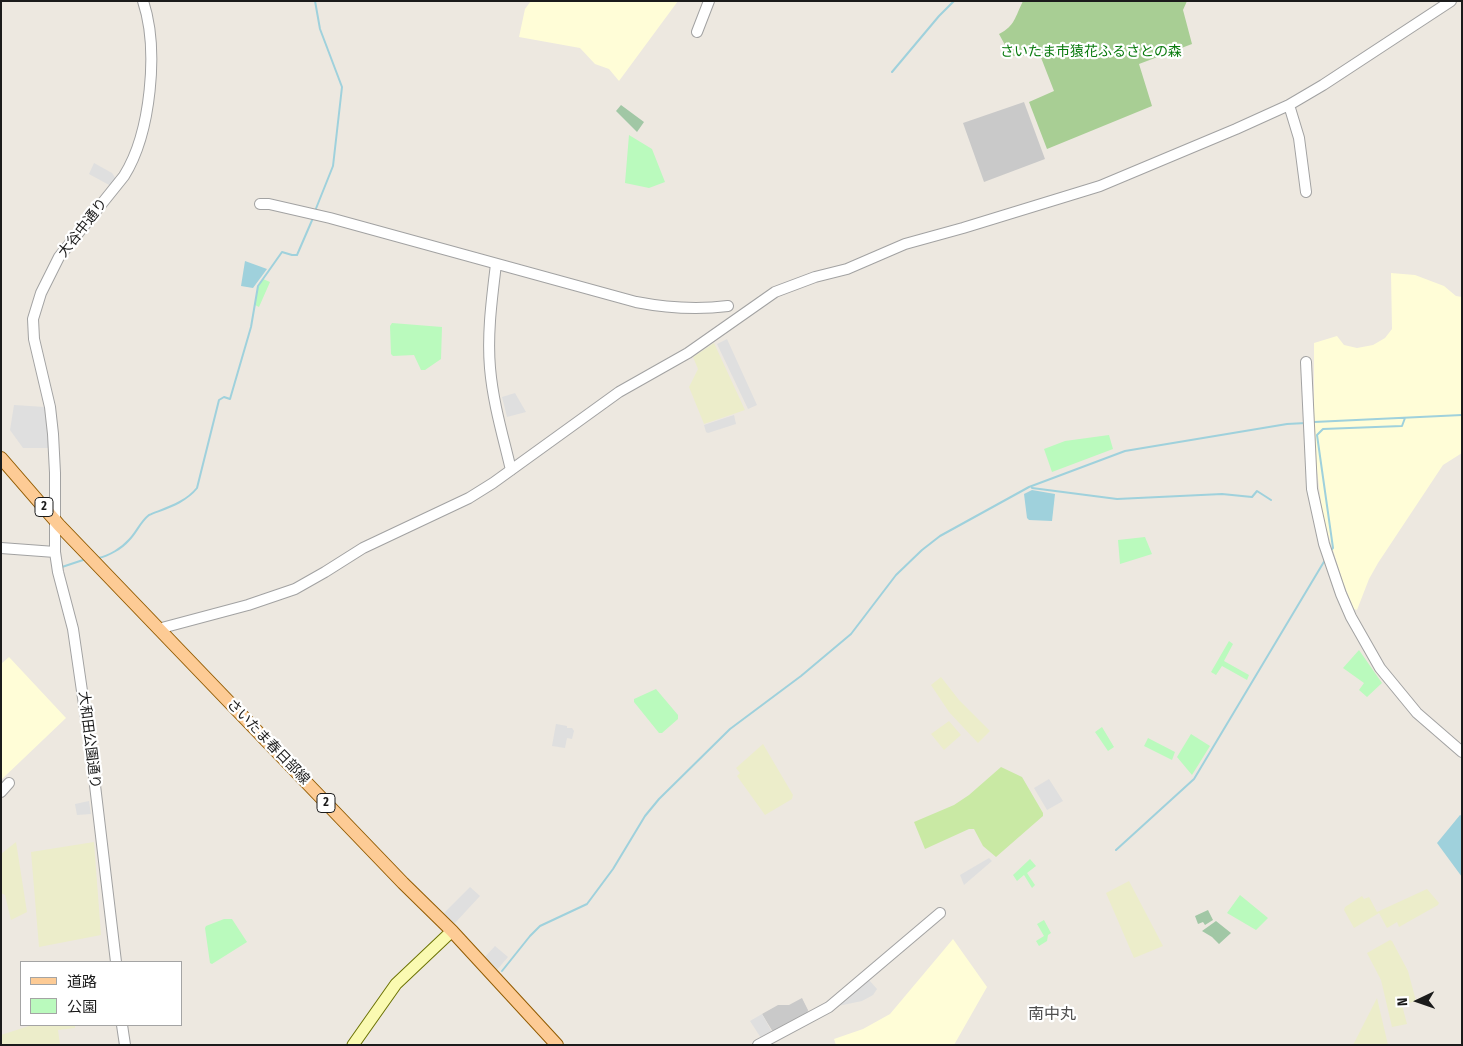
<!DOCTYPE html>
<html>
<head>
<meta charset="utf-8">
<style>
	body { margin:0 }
	#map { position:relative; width:1463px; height:1046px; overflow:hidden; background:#ede8e0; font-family:"Fira Sans Condensed","Noto Sans JP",sans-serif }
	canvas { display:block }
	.frame { position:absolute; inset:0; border:2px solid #1b1b1b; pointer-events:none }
	.legend { position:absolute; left:20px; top:961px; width:162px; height:65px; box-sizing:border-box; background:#fff; border:1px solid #a4a4a4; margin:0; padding:6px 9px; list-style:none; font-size:15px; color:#1b1b1b }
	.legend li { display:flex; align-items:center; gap:10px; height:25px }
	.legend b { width:25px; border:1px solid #a4a4a4 }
	.north { position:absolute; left:1393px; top:976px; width:50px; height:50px; -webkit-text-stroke:4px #fff; paint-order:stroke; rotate:267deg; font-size:14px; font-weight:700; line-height:20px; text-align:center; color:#1b1b1b }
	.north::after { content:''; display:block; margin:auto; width:18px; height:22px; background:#1b1b1b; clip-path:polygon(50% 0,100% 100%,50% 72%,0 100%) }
</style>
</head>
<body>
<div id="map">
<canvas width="1463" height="1046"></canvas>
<div class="frame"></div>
<ul class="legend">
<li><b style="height:6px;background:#fdcb95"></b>道路</li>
<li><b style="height:14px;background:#bafabd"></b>公園</li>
</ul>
<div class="north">N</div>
</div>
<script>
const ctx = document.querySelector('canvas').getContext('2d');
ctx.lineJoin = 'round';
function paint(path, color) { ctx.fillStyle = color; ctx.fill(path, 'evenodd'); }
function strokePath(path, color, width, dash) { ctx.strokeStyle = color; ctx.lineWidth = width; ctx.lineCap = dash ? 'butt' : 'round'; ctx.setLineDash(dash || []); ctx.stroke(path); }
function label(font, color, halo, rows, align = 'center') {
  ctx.font = font + ' "Fira Sans Condensed","Noto Sans JP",sans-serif'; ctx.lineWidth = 4.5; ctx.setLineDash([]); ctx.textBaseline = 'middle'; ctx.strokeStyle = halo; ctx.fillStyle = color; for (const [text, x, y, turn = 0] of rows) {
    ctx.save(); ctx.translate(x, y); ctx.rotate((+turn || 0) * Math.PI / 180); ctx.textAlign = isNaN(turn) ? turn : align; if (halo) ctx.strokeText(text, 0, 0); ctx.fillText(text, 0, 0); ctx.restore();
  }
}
const education = new Path2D(`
	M 531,1 L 678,1 L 619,81 L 609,69 L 595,64 L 580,48 L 519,37 L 525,9 Z
	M 1391,273 L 1415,275 L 1444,286 L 1456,296 L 1462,297 L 1462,453 L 1443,465 L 1378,563 L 1369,579 L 1357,610 L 1354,609 L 1343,582 L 1323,518 L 1314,446 L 1314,343 L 1337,336 L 1344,345 L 1357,348 L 1373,345 L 1385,338 L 1392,329 Z
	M 9,657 L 66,718 L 1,780 L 1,664 Z
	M 953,939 L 987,987 L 954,1045 L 836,1045 L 834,1039 L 863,1029 L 890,1014 Z`);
const religious = new Path2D(`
	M 1024,102 L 1045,159 L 984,182 L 963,123 Z
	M 802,998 L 808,1010 L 807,1016 L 773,1032 L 762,1014 L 778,1005 L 789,1005 Z`);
const farmland = new Path2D(`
	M 714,343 L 745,410 L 704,424 L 689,387 L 698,369 L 693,357 Z
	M 941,677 L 959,700 L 990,731 L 978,743 L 949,712 L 931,685 Z
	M 949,721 L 961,735 L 944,750 L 931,734 Z
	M 763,744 L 793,795 L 792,799 L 765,815 L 737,776 L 740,773 L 736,768 Z
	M 16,842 L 27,912 L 11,920 L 5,895 L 1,893 L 1,854 Z
	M 94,842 L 101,935 L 39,947 L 31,852 Z
	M 1129,881 L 1163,946 L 1134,958 L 1106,893 Z
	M 1427,889 L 1439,903 L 1438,905 L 1399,927 L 1397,922 L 1387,928 L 1379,913 L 1354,928 L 1344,910 L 1345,907 L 1362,896 L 1364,899 L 1369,897 L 1377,912 Z
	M 1390,940 L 1392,941 L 1408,971 L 1416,1001 L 1402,1005 L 1407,1024 L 1392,1027 L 1381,980 L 1367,953 Z
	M 1377,998 L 1388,1045 L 1353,1045 Z
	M 32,1025 L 75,1025 L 75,1028 L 58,1030 L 60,1045 L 1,1045 L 1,1035 Z`);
const grass = new Path2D(`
	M 1001,767 L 1022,777 L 1043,813 L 1043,816 L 996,857 L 983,846 L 974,829 L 969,829 L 925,849 L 914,822 L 954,805 L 969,795 Z`);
const forest = new Path2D(`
	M 1023,1 L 1187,1 L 1183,10 L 1192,44 L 1139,64 L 1152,106 L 1047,149 L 1029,102 L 1054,91 L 1040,55 L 1011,56 L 999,34 C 1015,26 1015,17 1023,1 Z`);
const cemetery = new Path2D(`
	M 621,105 L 644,122 L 637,132 L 616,111 Z
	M 1208,910 L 1213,920 L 1205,925 L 1203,922 L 1198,924 L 1195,916 Z
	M 1216,921 L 1231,933 L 1219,944 L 1212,937 L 1202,931 Z`);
const park = new Path2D(`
	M 629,135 L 652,149 L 665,182 L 649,188 L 625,183 Z
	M 263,279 L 270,282 L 259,307 L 255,305 L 258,287 Z
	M 392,323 L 442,327 L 441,359 L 425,370 L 421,370 L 414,355 L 393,356 L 391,354 L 390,326 Z
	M 1109,435 L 1113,449 L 1052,472 L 1044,449 L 1065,441 Z
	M 1145,537 L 1152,554 L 1120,564 L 1118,540 Z
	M 1229,641 L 1233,644 L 1224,661 L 1249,675 L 1247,680 L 1222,666 L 1216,675 L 1211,672 Z
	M 1359,650 L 1382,683 L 1367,697 L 1359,690 L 1364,683 L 1343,668 Z
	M 656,689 L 678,715 L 678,719 L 662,733 L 659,733 L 634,702 L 634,699 Z
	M 1102,727 L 1114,747 L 1108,751 L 1095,732 Z
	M 1191,734 L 1210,746 L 1192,775 L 1177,757 Z
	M 1148,738 L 1175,752 L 1172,760 L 1144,746 Z
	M 1030,859 L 1036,866 L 1027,873 L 1035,885 L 1032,888 L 1024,875 L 1017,881 L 1013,875 Z
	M 1240,895 L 1268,918 L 1256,930 L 1227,913 Z
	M 224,919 L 232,919 L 247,942 L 212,964 L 210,963 L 205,928 L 206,926 Z
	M 1044,920 L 1051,933 L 1048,935 L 1047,941 L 1039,946 L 1036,941 L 1044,936 L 1037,924 Z`);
const parking = new Path2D(`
	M 94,163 L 112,173 L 116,179 L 111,186 L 89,174 Z
	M 727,339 L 757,405 L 748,409 L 717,344 Z
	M 515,393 L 526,412 L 507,417 L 502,397 Z
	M 14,405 L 45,407 L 49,448 L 23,448 L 10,430 Z
	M 734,415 L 736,424 L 708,433 L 706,432 L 704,425 Z
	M 556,724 L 567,726 L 567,728 L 572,728 L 574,731 L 572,739 L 567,738 L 565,748 L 552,746 Z
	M 1049,779 L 1063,801 L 1047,810 L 1034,788 Z
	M 89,801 L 91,814 L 77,815 L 75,804 Z
	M 989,858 L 992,861 L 964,885 L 960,875 Z
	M 470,887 L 480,896 L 454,924 L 441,916 Z
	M 495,946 L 508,957 L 496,971 L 484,958 Z
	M 869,980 L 877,989 L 873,995 L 862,1001 L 838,1006 Z
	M 762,1014 L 772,1032 L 761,1038 L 750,1021 Z`);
const water = new Path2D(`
	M 245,261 L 267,269 L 253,288 L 241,286 Z
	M 1032,490 L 1055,494 L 1052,521 L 1029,520 L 1027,518 L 1024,494 Z
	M 1460,815 L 1462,816 L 1462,877 L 1437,843 Z`);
const stream = new Path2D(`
	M 315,1 L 320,29 L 342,87 L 333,166 L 315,211
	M 892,72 L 939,16 L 954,1
	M 1314,422 L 1462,415
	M 1032,488 L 1117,499 L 1222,494 L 1252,497 L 1257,491 L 1271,500
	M 1330,551 L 1333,548 L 1317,435 L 1323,429 L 1402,426 L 1405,418
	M 98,558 C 109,556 122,548 129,540 C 137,532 140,522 149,515 C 166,508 185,503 197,488 L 219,400 L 224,397 L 230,399 L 251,327 L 258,286 L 282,252 L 292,255 L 297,255 L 313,218
	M 62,567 L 86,559
	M 1116,850 L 1194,779 L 1325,560
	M 502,971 L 530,936 L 540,926 L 587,904 L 613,869 L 645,816 L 659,799 L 730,729 L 801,676 L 851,634 L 896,575 L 922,550 L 940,536 L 1029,487 L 1125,451 L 1287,424 L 1306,423`);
const tertiary = new Path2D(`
	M 697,32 L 709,1
	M 1289,105 L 1299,138 L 1306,192
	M 260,204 L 269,204 L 330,218 L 636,302 C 667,308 696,310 728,306
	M 496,264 C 492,298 487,333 490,368 C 493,403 503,436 511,470
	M 1306,362 L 1312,489 L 1324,544 L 1341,594 L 1351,617 L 1380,668 L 1417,713 L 1462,752
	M 1,548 L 55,552
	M 158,629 L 248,605 L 295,589 L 325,572 L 363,548 L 469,498 L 493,483 L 619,392 L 688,353 L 775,292 L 815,277 L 847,269 L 905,244 L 963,228 L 1100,186 L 1236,129 L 1289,105 L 1323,85 L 1451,1
	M 1,792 L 9,783
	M 116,962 L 92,760 L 73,629 L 58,572 L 55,552 L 55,473 L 53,434 L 50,407 L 34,339 L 33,319 L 41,293 L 59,257 L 124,176 C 151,133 159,49 143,1
	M 122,1025 L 125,1045
	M 758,1045 L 829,1007 L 940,913`);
const secondary = new Path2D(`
	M 353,1045 L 396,984 L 452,931`);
const primary = new Path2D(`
	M 1,458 L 59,525 L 403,883 L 452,931 L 557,1045`);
const shields = [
	[44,507,18],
	[326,803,18]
];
const shieldNames = [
	["2",44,507],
	["2",326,803]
];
const parkNames = [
	["さいたま市猿花ふるさとの森",1091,52]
];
const streetNames = [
	["大谷中通り",83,228,-52],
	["大和田公園通り",89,740,83],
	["さいたま春日部線",268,742,46]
];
const quarterNames = [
	["南中丸",1052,1015]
];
paint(education, '#fffdd7');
paint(religious, '#c9c9c9');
paint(farmland, '#ecedca');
paint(grass, '#c9e9a4');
paint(forest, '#a8ce94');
paint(cemetery, '#a1c7a5');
paint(park, '#bafabd');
paint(parking, '#dfdfdf');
paint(water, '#9fd1dc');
strokePath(stream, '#9fd1dc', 2);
strokePath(tertiary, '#a2a2a2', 12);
strokePath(secondary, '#6b7203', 13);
strokePath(primary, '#925b00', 14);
strokePath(tertiary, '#fff', 10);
strokePath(secondary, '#fafab1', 11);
strokePath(primary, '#fdcb95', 12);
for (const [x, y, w] of shields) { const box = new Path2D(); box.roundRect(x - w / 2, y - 9.5, w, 19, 4); ctx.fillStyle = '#fff'; ctx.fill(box); strokePath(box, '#1b1b1b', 1); }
label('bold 12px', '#1b1b1b', null, shieldNames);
label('14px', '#097a0d', '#fff', parkNames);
label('14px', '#1b1b1b', '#fff', streetNames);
label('16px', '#4e4e4e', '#fff', quarterNames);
</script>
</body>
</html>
